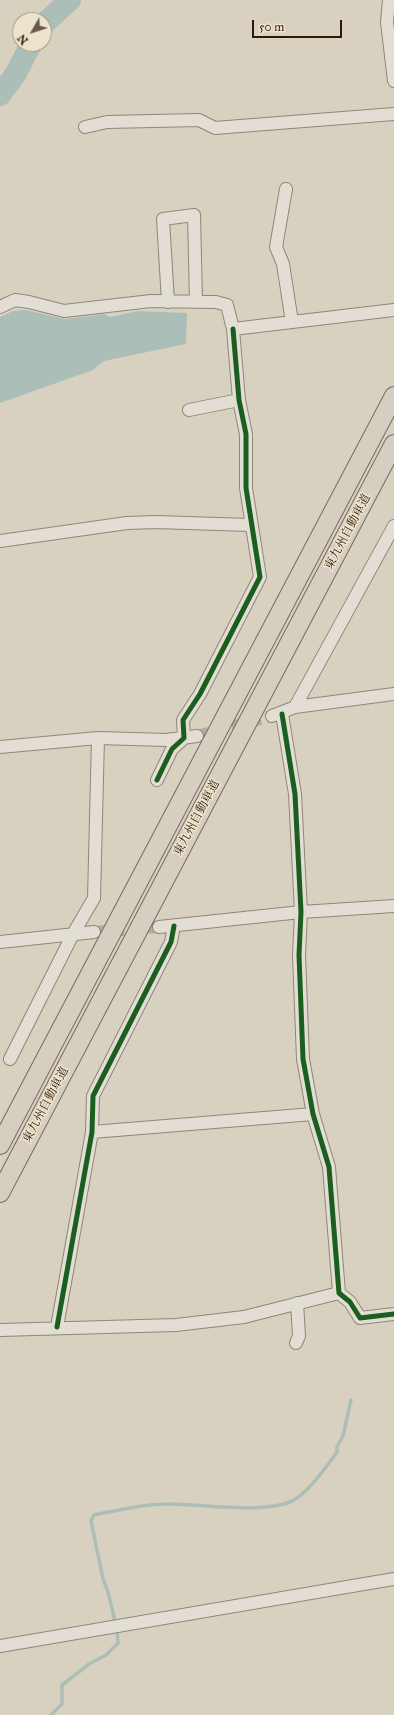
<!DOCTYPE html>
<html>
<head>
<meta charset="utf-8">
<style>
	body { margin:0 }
	#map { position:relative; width:394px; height:1715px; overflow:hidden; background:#d9d1bf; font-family:"IM FELL Great Primer",serif }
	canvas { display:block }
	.north { position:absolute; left:12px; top:12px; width:40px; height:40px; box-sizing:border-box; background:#ede4ce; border:1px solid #a29280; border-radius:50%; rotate:231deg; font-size:11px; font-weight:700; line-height:16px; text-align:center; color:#31170a }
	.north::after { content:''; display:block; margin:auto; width:14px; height:18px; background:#6c5849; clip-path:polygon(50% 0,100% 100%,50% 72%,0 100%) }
	.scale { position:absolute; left:252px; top:20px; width:90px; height:18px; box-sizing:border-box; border:2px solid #31170a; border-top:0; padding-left:5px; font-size:12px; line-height:14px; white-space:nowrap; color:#31170a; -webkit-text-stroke:3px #ede4ce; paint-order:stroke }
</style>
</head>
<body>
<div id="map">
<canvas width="394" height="1715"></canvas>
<div class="north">N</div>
<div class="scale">50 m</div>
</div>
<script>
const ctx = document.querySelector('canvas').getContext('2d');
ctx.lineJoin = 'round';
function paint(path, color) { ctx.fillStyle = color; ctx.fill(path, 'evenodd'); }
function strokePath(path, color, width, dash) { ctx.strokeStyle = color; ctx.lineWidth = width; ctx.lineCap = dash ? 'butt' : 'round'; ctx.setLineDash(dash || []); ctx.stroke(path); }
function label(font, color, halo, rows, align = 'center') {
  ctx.font = font + ' "IM FELL Great Primer","Noto Serif JP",serif'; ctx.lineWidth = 3; ctx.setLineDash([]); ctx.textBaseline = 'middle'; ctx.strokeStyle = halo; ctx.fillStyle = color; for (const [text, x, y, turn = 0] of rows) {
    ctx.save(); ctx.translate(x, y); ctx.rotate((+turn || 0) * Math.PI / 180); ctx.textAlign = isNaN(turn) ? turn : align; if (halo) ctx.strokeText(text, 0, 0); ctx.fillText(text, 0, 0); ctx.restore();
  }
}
const water = new Path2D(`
	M 26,310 L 65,319 L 104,314 L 110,317 L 138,311 L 187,313 L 186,344 L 104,361 L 93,370 L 0,403 L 0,317 L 13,311 Z`);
const stream = new Path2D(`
	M 51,1715 L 62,1704 L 62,1685 L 89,1664 L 106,1655 L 118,1643 L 117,1630 L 108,1592 L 103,1579 L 91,1521 L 94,1515 C 119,1510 143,1504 169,1504 C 203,1504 259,1514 290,1502 C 308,1494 325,1468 337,1452 L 337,1447 L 343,1436 L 351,1400`);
const river = new Path2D(`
	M 44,24 L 70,0
	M 0,95 L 15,75 L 31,44`);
const minorTunnel = new Path2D(`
	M 197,736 L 272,716
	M 94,932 L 159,927`);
const minor = new Path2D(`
	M 389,0 L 387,22 L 394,81
	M 85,127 L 107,122 L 199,120 L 215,128 L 394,114
	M 286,189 L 276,247 L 283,264 L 292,322
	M 168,302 L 163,219 L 194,215 L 196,302
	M 0,307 L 15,300 L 29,302 L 64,311 L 151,301 L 216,302 L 227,305 L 233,329 L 394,310
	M 189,410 L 239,400
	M 0,541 L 127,523 L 156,522 L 250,525
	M 295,707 L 394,526
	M 282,714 L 295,794 L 301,912 L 299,955 L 303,1059 L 313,1114 L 329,1167 L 339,1293 L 350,1302 L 360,1318 L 394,1314
	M 272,716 L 295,707 L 394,694
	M 0,747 L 98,738 L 166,740 L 197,736
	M 157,780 L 172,749 L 184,738 L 183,720 L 200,694 L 260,577 L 246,488 L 246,434 L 239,400 L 233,329
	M 159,927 L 301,912 L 394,906
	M 0,942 L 94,932
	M 10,1059 L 73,934 L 94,898 L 98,738
	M 92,1132 L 313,1114
	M 57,1327 L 92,1132 L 93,1096 L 171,942 L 174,926
	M 0,1330 L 176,1325 L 244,1317 L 339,1293
	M 296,1343 L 299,1336 L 297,1303
	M 0,1646 L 394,1579`);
const highway = new Path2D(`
	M 0,1145 L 394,396
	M 0,1193 L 394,444`);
const cycleway = new Path2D(`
	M 282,714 L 295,794 L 301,912 L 299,955 L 303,1059 L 313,1114 L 329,1167 L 339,1293 L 350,1302 L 360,1318 L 394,1314
	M 157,780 L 172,749 L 184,738 L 183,720 L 200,694 L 260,577 L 246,488 L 246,434 L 239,400 L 233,329
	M 57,1327 L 92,1132 L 93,1096 L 171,942 L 174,926`);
const streetNames = [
	["東九州自動車道",348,532,-62],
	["東九州自動車道",197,818,-62],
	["東九州自動車道",46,1105,-62]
];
paint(water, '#abbfb8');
strokePath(stream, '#abbfb8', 3.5);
strokePath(river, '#abbfb8', 22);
strokePath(minorTunnel, '#b7ac9b', 12, [12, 6]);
strokePath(minor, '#8e867a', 14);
strokePath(highway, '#756d63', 20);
strokePath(minor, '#e2ded4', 12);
strokePath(highway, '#d6cec0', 18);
strokePath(cycleway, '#1b5e20', 5);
label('12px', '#31170a', '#ede4ce', streetNames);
</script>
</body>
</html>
